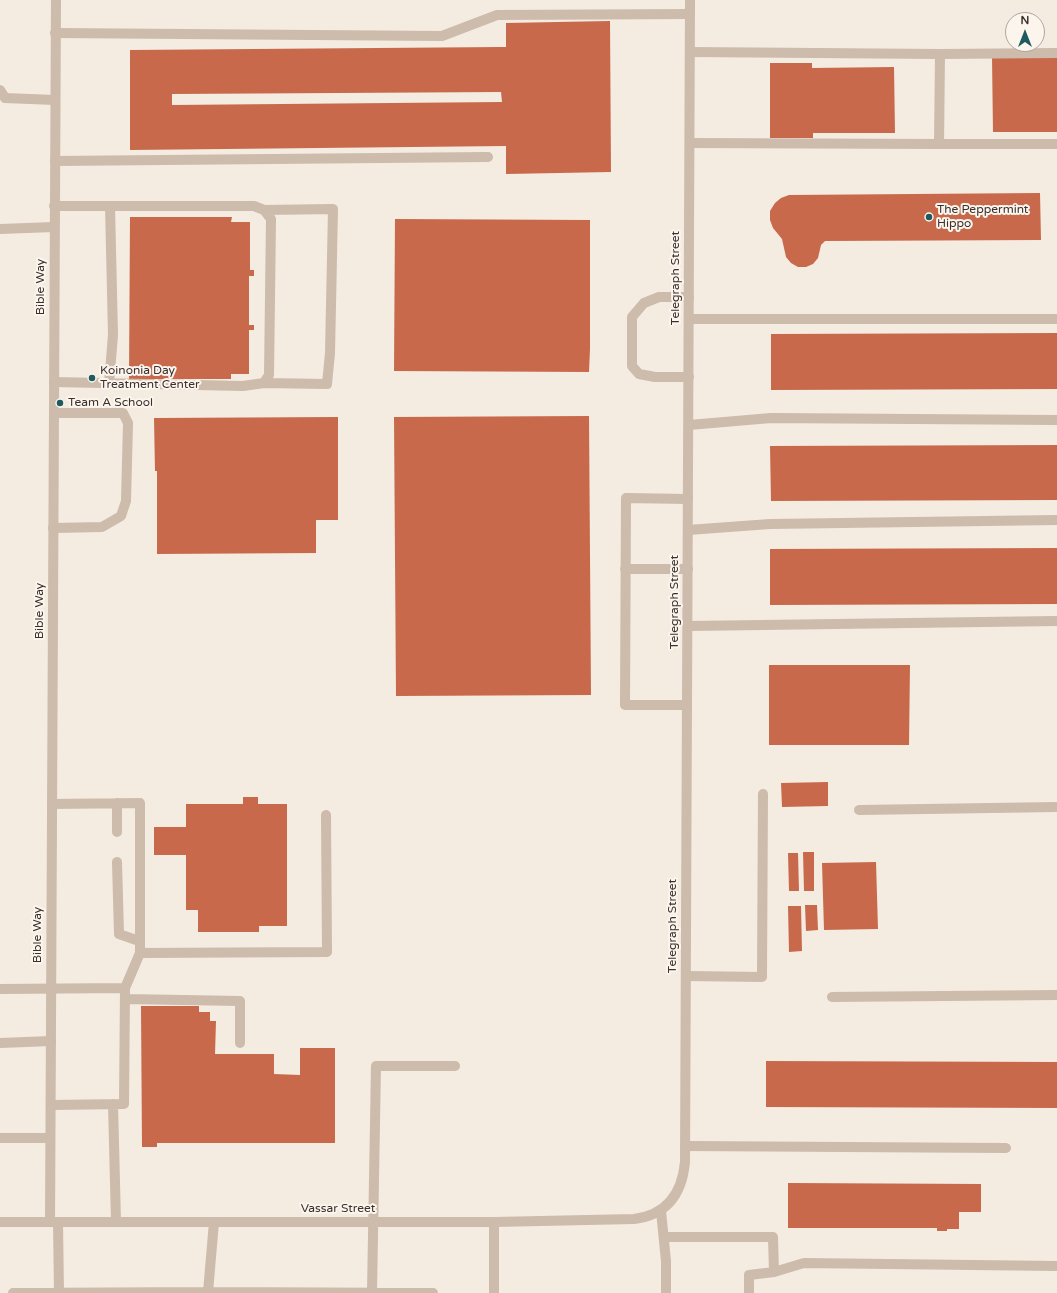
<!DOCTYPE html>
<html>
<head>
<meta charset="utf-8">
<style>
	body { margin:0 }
	#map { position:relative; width:1057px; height:1293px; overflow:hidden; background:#f4ebe1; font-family:"Varela Round",sans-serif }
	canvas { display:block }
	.north { position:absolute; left:1005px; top:12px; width:40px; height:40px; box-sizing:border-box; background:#fbf5ee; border:1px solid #aea6a0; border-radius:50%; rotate:0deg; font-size:11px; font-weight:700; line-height:16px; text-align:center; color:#3b302b }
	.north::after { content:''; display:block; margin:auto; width:14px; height:18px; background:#1f5a5e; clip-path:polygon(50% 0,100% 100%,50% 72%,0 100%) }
</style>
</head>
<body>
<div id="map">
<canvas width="1057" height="1293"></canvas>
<div class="north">N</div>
</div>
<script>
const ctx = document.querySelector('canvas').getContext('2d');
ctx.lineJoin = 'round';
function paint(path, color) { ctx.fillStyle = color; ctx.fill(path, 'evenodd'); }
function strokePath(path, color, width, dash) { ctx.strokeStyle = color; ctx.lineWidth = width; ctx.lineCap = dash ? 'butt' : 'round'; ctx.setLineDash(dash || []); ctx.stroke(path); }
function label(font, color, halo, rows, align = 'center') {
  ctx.font = font + ' "Varela Round",sans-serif'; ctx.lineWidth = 4; ctx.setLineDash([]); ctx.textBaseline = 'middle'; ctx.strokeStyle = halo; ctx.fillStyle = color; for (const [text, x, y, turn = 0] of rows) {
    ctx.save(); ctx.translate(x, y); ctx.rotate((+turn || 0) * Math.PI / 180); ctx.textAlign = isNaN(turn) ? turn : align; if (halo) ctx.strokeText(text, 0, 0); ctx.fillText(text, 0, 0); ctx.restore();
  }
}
const building = new Path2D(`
	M 610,21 L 611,172 L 506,174 L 506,146 L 130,150 L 130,50 L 501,47 L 506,47 L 506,23 ZM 501,92 L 502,102 L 172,105 L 172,94 Z
	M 1057,56 L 1057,132 L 993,132 L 992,57 Z
	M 770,63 L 812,63 L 812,68 L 894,67 L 895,133 L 813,133 L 813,138 L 770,138 Z
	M 1040,193 L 1041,240 L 825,241 L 821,245 L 818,258 L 813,264 L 806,267 L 798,267 L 791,263 L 786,257 L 782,239 L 773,228 L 770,220 L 770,211 L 775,203 L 781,198 L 789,195 Z
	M 130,217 L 232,217 L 231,222 L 250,222 L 250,270 L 254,270 L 254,276 L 249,276 L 249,325 L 254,325 L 254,330 L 249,330 L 249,374 L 231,374 L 231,379 L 129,379 Z
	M 395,219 L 590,220 L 590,349 L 589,372 L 394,371 Z
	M 1057,333 L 1057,389 L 771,390 L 771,334 Z
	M 589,416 L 591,695 L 396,696 L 394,417 Z
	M 338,417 L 338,520 L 316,520 L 316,553 L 157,554 L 157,471 L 155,471 L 154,418 Z
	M 1057,445 L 1057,500 L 771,501 L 770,446 Z
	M 1057,548 L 1057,604 L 770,605 L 770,549 Z
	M 769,665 L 910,665 L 909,745 L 769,745 Z
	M 828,782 L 828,806 L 782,807 L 781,783 Z
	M 243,797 L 258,797 L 258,804 L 287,804 L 287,926 L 259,926 L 259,932 L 198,932 L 198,910 L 186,910 L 186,855 L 154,855 L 154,827 L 186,827 L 186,804 L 243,804 Z
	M 803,852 L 814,852 L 814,891 L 804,891 Z
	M 788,853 L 798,853 L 799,891 L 789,891 Z
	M 876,862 L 878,929 L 824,930 L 822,863 Z
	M 805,905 L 817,905 L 818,930 L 806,931 Z
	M 788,906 L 801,906 L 802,951 L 789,952 Z
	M 141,1006 L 199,1006 L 199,1012 L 210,1012 L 210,1021 L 216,1021 L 215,1054 L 274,1054 L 274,1074 L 300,1075 L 300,1048 L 335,1048 L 335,1143 L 157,1143 L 157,1147 L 142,1147 Z
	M 766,1061 L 1057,1062 L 1057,1108 L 766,1107 Z
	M 788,1183 L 981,1184 L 981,1212 L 959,1212 L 959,1229 L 947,1229 L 947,1231 L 937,1231 L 937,1228 L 788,1228 Z`);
const lane = new Path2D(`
	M 55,33 L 442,36 L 497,15 L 690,14
	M 940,54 L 1057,53
	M 0,90 L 5,98 L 55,100
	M 690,143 L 939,144 L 940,54 L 690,52
	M 939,144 L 1057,144
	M 55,161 L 488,157
	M 0,229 L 54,227
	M 689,319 L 1057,319
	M 689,377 L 655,377 L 639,374 L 632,366 L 632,317 L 644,303 L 659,297 L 689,297
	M 54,382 L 243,386 L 264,383 L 269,375 L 271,219 L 264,210 L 254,206 L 54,206
	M 264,383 L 327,384 L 330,353 L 333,209 L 264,210
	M 109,384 L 113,335 L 110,206
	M 689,425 L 771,418 L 1057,420
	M 53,528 L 102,527 L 121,516 L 126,501 L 128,423 L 123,413 L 54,413
	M 688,530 L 770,524 L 1057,520
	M 625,569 L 688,569
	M 688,626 L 1057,621
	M 687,705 L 625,705 L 626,498 L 688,499
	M 117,803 L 117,832
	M 859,810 L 1057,807
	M 117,862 L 119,934 L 139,941
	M 140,953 L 327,952 L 326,815
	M 686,976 L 762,977 L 763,794
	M 0,989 L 125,988 L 140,953 L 140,803 L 52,804
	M 832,997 L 1057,995
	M 126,999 L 240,1001 L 240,1043
	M 0,1043 L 51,1041
	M 113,1104 L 116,1222
	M 51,1105 L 124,1104 L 125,988
	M 0,1138 L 50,1138
	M 685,1146 L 1006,1148
	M 661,1211 L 666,1261 L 666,1293
	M 58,1222 L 59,1293
	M 664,1237 L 773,1237 L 774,1272
	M 208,1292 L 214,1222
	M 372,1292 L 376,1066 L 455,1066
	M 13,1293 L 208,1292 L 433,1293
	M 749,1293 L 749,1275 L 774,1272 L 804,1263 L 1057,1266`);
const street = new Path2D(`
	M 0,1222 L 494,1222 L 634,1219 C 667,1215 682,1194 685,1162 L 690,0
	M 50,1222 L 56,0
	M 494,1293 L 494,1222`);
const markers = [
	[929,217,4,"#1f5a5e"],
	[92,378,4,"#1f5a5e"],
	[60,403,4,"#1f5a5e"]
];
const poiNames = [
	["The Peppermint",937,210],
	["Hippo",937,224],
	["Koinonia Day",100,371],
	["Treatment Center",100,385],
	["Team A School",68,403]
];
const streetNames = [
	["Telegraph Street",676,278,-90],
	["Bible Way",41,287,-90],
	["Telegraph Street",675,602,-90],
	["Bible Way",40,611,-90],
	["Telegraph Street",673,926,-90],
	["Bible Way",38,935,-90],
	["Vassar Street",338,1209]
];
paint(building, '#c8694b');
strokePath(lane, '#cdbbac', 10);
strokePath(street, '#cdbbac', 10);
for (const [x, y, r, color] of markers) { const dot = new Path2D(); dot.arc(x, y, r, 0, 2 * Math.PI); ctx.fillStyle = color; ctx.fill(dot); strokePath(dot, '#fbf5ee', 1.5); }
label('12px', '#3b302b', '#fbf5ee', poiNames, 'left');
label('12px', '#3b302b', '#fbf5ee', streetNames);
</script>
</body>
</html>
